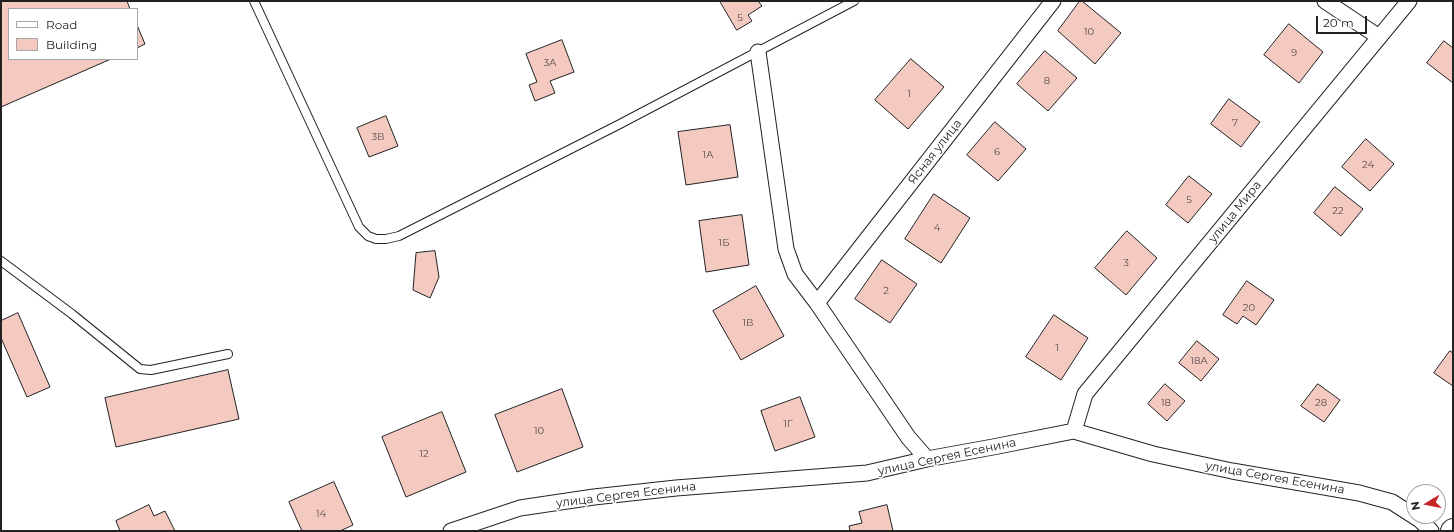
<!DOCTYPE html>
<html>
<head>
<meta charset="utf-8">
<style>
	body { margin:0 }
	#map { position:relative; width:1454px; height:532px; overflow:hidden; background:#fff; font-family:Montserrat,sans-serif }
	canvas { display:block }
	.frame { position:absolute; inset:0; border:2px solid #222; pointer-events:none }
	.legend { position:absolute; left:8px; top:8px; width:130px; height:52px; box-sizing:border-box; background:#fff; border:1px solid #a7a7a7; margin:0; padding:5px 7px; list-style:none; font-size:12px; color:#222 }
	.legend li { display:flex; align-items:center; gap:8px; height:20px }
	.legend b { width:20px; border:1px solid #a7a7a7 }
	.north { position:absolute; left:1406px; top:484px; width:40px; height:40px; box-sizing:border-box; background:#fff; border:1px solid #a7a7a7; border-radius:50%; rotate:260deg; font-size:11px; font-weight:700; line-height:16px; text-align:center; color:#222 }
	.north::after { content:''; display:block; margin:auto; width:14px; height:18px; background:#c62828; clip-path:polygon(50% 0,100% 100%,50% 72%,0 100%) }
	.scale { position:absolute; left:1316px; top:16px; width:51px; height:18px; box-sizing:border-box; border:2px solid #222; border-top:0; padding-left:5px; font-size:12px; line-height:14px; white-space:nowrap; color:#222; -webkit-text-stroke:3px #fff; paint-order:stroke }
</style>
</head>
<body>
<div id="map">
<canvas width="1454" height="532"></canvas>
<div class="frame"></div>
<ul class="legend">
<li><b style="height:5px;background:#fff"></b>Road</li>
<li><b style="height:11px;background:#f3c9c0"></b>Building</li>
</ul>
<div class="north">N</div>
<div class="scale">20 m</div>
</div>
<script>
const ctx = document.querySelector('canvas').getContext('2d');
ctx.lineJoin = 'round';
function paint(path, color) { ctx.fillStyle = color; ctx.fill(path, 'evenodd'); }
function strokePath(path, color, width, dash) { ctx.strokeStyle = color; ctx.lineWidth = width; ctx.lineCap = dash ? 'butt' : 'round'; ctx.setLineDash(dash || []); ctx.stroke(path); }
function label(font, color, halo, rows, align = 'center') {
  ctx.font = font + ' Montserrat,sans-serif'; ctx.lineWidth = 3; ctx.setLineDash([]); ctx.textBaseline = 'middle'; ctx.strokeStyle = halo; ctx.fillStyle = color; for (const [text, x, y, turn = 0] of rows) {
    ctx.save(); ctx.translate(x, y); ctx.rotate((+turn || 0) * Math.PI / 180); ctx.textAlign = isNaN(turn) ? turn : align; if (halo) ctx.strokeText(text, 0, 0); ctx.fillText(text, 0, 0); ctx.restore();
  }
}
const building = new Path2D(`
	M 1,1 L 127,1 L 130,9 L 9,9 L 9,59 L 111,59 L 1,107 Z
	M 720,1 L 758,1 L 762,6 L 748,15 L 752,21 L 737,30 Z
	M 1080,1 L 1082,1 L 1121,33 L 1095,64 L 1058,31 Z
	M 1289,24 L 1323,52 L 1299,83 L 1264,55 Z
	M 137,25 L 145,44 L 137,48 Z
	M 562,40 L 574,72 L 550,81 L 555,93 L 535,101 L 529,85 L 537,82 L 526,54 Z
	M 1444,41 L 1453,48 L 1453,83 L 1427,63 Z
	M 1045,51 L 1077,78 L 1048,111 L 1017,84 Z
	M 911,59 L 944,87 L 908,129 L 875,100 Z
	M 1229,99 L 1260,122 L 1241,147 L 1211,124 Z
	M 386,116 L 398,146 L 369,157 L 357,128 Z
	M 995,122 L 1026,149 L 998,181 L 967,155 Z
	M 730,125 L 738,177 L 686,185 L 678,132 Z
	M 1366,139 L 1394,164 L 1370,191 L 1342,167 Z
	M 1189,176 L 1212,194 L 1188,223 L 1166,205 Z
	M 1335,187 L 1363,209 L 1341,236 L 1314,213 Z
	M 934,194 L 970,218 L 941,263 L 905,239 Z
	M 742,215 L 749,265 L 706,272 L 699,221 Z
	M 1127,231 L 1157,258 L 1126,295 L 1095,268 Z
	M 435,251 L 439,277 L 430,298 L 413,290 L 416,253 Z
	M 882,260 L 917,284 L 890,323 L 855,299 Z
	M 1247,281 L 1274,300 L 1256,325 L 1243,316 L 1237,324 L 1223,315 Z
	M 756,286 L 784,336 L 741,360 L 713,311 Z
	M 18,313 L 50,387 L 27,397 L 1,338 L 1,321 Z
	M 1054,315 L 1088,338 L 1061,380 L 1026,357 Z
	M 1197,341 L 1219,359 L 1201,381 L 1179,363 Z
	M 1450,351 L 1453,353 L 1453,386 L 1434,373 Z
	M 228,370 L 239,419 L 116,447 L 105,398 Z
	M 1165,384 L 1185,401 L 1167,421 L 1148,404 Z
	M 1318,384 L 1340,400 L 1324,422 L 1301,406 Z
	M 562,389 L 583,447 L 517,472 L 495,415 Z
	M 800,397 L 815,437 L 775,451 L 761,411 Z
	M 442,412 L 466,472 L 406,497 L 382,437 Z
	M 334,482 L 353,525 L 340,531 L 302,531 L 289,502 Z
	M 149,505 L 154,516 L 165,511 L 175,531 L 120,531 L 116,521 Z
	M 887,505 L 893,531 L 850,531 L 849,526 L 862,523 L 859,512 Z`);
const service = new Path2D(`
	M 254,1 L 359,227 L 368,236 L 376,239 L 386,239 L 399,236 L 618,125 L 854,1
	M 1,261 L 72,314 L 140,369 L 151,370 L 228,354`);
const minor = new Path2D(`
	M 1325,1 L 1379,37
	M 758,52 L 786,249 L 795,274 L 817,303
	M 1074,431 L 1085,394 L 1409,1
	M 927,459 L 908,437 L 817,303 L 1053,1
	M 451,531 L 520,508 L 594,497 L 676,488 L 867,473 L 927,459 L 993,447 L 1074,431 L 1153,454 L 1232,471 L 1359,493 L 1392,502 L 1420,520 L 1431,531`);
const primary = new Path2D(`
	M 1452,531 L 1453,530`);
const numberNames = [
	["5",740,18],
	["10",1089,32],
	["9",1294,53],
	["3А",550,63],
	["8",1047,81],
	["1",909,94],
	["7",1235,123],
	["3В",378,137],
	["6",997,152],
	["1А",708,155],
	["24",1368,165],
	["5",1189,200],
	["22",1338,211],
	["4",937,228],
	["1Б",724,243],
	["3",1126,263],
	["2",886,291],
	["20",1249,308],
	["1В",748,323],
	["1",1057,348],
	["18А",1199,361],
	["18",1166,403],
	["28",1321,403],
	["1Г",788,424],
	["10",539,431],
	["12",424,454],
	["14",321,514]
];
const streetNames = [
	["Ясная улица",935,152,-52],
	["улица Мира",1235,212,-51],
	["улица Сергея Есенина",947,457,-12],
	["улица Сергея Есенина",1275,478,10],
	["улица Сергея Есенина",626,495,-7]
];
paint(building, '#f3c9c0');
strokePath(building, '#222', 1);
strokePath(service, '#222', 10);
strokePath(minor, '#222', 17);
strokePath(primary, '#222', 24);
strokePath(service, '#fff', 8);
strokePath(minor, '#fff', 15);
strokePath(primary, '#fff', 22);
label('10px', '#564c4a', null, numberNames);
label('12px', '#222', '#fff', streetNames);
</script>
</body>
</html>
